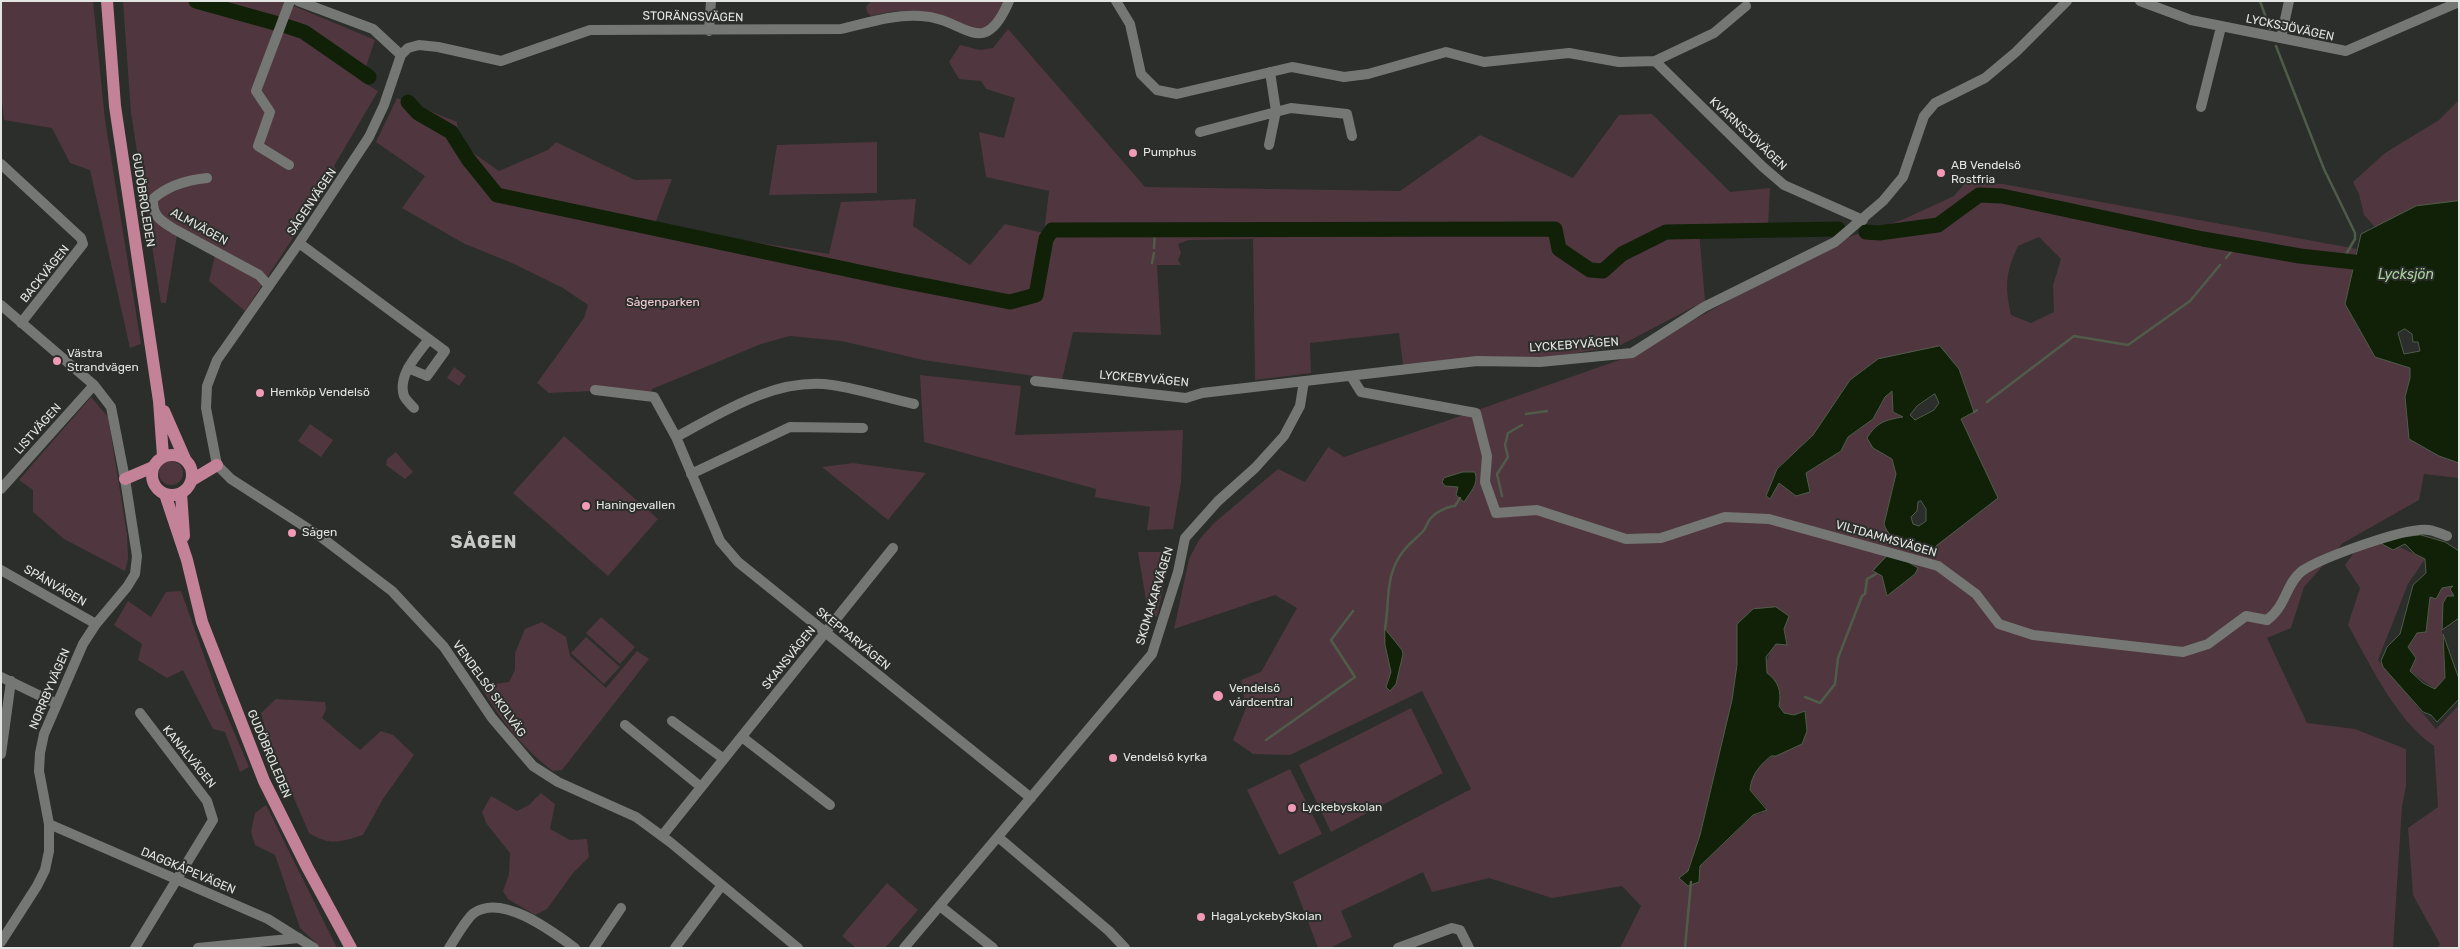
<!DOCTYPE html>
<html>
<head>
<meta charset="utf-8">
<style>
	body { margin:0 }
	#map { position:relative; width:2460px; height:949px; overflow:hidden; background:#2b2e2a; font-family:Rubik,sans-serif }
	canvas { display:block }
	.frame { position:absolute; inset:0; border:2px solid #e3e5e2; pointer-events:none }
</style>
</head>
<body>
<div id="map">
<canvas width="2460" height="949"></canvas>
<div class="frame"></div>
</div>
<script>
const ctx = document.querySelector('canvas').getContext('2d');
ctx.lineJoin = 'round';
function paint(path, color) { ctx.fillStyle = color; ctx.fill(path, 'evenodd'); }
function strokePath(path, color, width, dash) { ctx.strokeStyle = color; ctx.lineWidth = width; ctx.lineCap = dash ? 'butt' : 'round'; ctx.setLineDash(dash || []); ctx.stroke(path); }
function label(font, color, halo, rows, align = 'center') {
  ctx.font = font + ' Rubik,sans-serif'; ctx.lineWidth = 4; ctx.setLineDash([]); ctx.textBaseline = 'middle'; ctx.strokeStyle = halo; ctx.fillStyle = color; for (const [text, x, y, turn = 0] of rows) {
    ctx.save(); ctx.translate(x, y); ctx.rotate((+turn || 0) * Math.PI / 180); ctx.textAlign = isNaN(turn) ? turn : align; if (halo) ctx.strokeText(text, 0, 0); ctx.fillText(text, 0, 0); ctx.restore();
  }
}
const green = new Path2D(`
	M 1,1 L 93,1 L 105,120 L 141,344 L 130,348 L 90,170 L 70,163 L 52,128 L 4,120 L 1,92 Z
	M 123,1 L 282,1 L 375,40 L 361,81 L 378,91 L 334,166 L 337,171 L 245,311 L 209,281 L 215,255 L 177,235 L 166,303 L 161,303 L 131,113 Z
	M 871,1 L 1004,1 C 999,13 994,26 980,29 C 971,32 933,16 921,13 C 906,9 886,12 871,16 L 867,12 L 866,7 Z
	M 1008,29 L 1145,187 L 1400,191 L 1480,135 L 1573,178 L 1619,115 L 1652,114 L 1730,192 L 1770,188 L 1768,227 L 1699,231 L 1705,301 L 1619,346 L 1540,359 L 1403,365 L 1399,333 L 1310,343 L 1311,373 L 1255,380 L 1253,239 L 1189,240 L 1178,244 L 1181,253 L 1178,260 L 1181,265 L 1157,265 L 1161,335 L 1073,332 L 1062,380 L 923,360 L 842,341 L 790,336 L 761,344 L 652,389 L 651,395 L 612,390 L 549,393 L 537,383 L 584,318 L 588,305 L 563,288 L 512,263 L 465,244 L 402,208 L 425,176 L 376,142 L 397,98 L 457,122 L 459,143 L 499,171 L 548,150 L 556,142 L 635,180 L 672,179 L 654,226 L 829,254 L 841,202 L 916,199 L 913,226 L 970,265 L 1005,224 L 1044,233 L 1049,191 L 986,177 L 979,132 L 1004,138 L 1015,98 L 986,89 L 981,81 L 959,79 L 949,62 L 960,45 L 980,50 L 993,48 Z
	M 2459,100 L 2459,201 L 2416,206 L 2375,227 L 2364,215 L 2359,194 L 2353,182 L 2385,153 L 2439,120 Z
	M 877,142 L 877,193 L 769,195 L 777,145 Z
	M 1966,182 L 2003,184 L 2357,249 L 2345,304 L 2375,357 L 2410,368 L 2410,378 L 2405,397 L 2439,456 L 2459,463 L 2459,478 L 2424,474 L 2419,500 L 2343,543 L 2304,587 L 2291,628 L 2267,638 L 2307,723 L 2355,729 L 2406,749 L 2406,786 L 2402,806 L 2393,948 L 1620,948 L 1641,906 L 1622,886 L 1552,898 L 1489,878 L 1432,892 L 1423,872 L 1341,911 L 1352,937 L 1330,948 L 1318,948 L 1293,882 L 1471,789 L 1422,691 L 1290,755 L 1253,754 L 1233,740 L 1246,708 L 1241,680 L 1261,672 L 1297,608 L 1275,595 L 1174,629 L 1189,559 L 1199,540 L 1213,524 L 1278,469 L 1305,482 L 1328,447 L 1344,457 L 1625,358 L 1836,241 L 1902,220 L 1954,196 ZM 2039,237 L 2061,259 L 2053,285 L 2054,312 L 2031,323 L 2011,315 C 2005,286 2005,274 2018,246 ZM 1959,369 L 1974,412 L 1961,419 L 1936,546 L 1932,554 L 1917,553 L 1893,540 L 1887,511 L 1896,474 L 1892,459 L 1873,448 L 1904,417 L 1893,412 L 1892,391 L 1885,397 L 1873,419 L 1848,437 L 1841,451 L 1806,473 L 1796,496 L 1779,483 L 1777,469 L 1813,435 L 1850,380 ZM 1737,624 L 1784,629 L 1787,644 L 1776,643 C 1759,668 1767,674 1780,697 L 1779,706 L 1784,713 L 1794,715 L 1805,711 L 1802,744 C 1779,753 1751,761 1750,790 L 1766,807 L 1761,814 L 1754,815 L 1700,866 L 1679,878 L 1688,871 L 1700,835 L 1732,700 L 1737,665 Z
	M 454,367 L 466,376 L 459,386 L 447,378 Z
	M 920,375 L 1021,386 L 1015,435 L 1183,430 L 1181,482 L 1173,529 L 1147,530 L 1150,507 L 1095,497 L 1096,489 L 924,442 Z
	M 91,397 L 108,417 L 127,534 L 128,559 L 125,571 L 64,539 L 33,512 L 33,490 L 19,480 Z
	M 310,424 L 333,440 L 321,457 L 298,441 Z
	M 564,436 L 658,519 L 608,576 L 513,493 Z
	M 396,452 L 413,472 L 405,479 L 386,465 L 387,459 Z
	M159 473a12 12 0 1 1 24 0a12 12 0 1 1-24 0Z
	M 853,463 L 926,473 L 888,520 L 822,467 Z
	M 2389,542 L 2425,559 L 2408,584 L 2378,660 L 2436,729 L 2459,705 L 2459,948 L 2438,948 L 2440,944 L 2413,895 L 2408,828 L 2438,807 L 2434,746 C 2396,720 2371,666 2348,625 L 2360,588 L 2345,565 L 2358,547 Z
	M 1138,552 L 1171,552 L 1157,617 L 1148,612 Z
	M 2455,585 L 2454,596 L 2442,630 L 2445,678 L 2435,689 L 2410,671 L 2412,655 L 2408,647 L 2417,633 L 2426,632 L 2430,596 L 2442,588 Z
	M 181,591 L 218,695 L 249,767 L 240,772 L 225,732 L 213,729 L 183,670 L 167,678 L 138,660 L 142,644 L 114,625 L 128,601 L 151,617 L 166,592 Z
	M 601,617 L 635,647 L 620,664 L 586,633 Z
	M 542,622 L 566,637 L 570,656 L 606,688 L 637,651 L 649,659 L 562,770 L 553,771 C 519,745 501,720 479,684 L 485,679 L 494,684 L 509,682 L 515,670 L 515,653 L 525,629 Z
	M 586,637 L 620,667 L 604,684 L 571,653 Z
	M 276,699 L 325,702 L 326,710 L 322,718 L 360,750 L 381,731 L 393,735 L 414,755 L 383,799 L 363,835 C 340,842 330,846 309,833 L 267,735 L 261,713 Z
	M 1411,708 L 1443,773 L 1331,832 L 1299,765 Z
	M 1290,769 L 1322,834 L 1279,855 L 1247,790 Z
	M 541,793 L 555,804 L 550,829 L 570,840 L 587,839 L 589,857 L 573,873 L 547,909 L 535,915 L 508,899 L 503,891 L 509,874 L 510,853 L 486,823 L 482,812 L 491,796 L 517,811 L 529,805 Z
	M 266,805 L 337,948 L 314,948 L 315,942 L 300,928 L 275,855 L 255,845 L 251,832 L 255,813 Z
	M 887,883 L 918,910 L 885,948 L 856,948 L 842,936 Z`);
const water = new Path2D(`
	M 2459,201 L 2459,463 L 2439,456 L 2409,439 L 2405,397 L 2410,378 L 2410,368 L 2375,357 L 2345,304 L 2361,234 L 2416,206 ZM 2405,329 L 2412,334 L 2413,342 L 2418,342 L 2420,351 L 2404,354 L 2398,333 Z
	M 1940,346 L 1959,369 L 1974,412 L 1961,419 L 1998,498 L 1936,546 L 1932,554 C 1914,551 1890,543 1884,524 L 1896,474 L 1892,459 L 1873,448 L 1867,438 C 1877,422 1885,420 1903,417 L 1893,412 L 1892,391 L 1885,397 L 1873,419 L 1848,437 L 1841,451 L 1806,473 L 1810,492 L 1796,496 L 1779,483 L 1770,499 L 1766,496 L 1777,469 L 1813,435 L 1850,380 L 1878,359 ZM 1935,394 L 1939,403 L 1934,410 L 1915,420 L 1910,415 L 1917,406 ZM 1921,501 L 1926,509 L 1926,521 L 1919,526 L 1913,524 L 1911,517 L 1917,511 L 1918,502 Z
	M 1463,472 L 1475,472 C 1479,485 1470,492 1464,502 L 1456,495 L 1458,487 L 1445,486 L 1442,482 L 1444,478 Z
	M 2421,535 L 2445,542 L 2459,551 L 2459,618 L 2442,630 L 2443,603 L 2447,596 L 2454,596 L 2450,589 L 2453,586 L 2442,588 L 2436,599 L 2430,597 L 2426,632 L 2417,633 L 2408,647 L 2416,658 L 2410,671 L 2423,683 L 2435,689 L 2445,678 L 2443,634 L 2459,679 L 2459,699 L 2437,722 L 2431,715 L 2423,712 L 2383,667 L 2381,661 L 2387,647 L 2400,634 L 2413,585 L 2426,573 L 2425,559 L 2415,554 L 2405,544 L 2393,550 L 2382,544 L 2386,539 Z
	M 1888,555 L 1903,559 L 1918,568 L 1915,574 L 1887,596 L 1882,576 L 1873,571 Z
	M 1776,607 L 1789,616 L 1784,629 L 1787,645 L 1776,644 L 1766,657 L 1767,673 C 1778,681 1782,691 1779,706 L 1784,713 L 1794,715 L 1805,711 L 1807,731 L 1802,744 L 1776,756 L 1771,756 C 1760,765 1751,775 1750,790 L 1767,810 L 1753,815 L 1700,866 L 1699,882 L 1688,886 L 1679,878 L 1688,871 L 1700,835 L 1732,700 L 1737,665 L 1737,624 L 1753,609 Z
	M 1385,629 L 1402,650 L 1403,654 L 1396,684 L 1390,691 L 1386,687 L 1391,672 L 1385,645 Z`);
const stream = new Path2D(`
	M 2260,1 L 2270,29
	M 2276,46 L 2324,169 L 2355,233 L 2355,239 L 2345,256 L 2355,258
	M 1154,248 L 1155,231
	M 2226,258 L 2237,245
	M 1152,263 L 1154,253
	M 1987,402 L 2074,336 L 2128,345 L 2190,301 L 2220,265
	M 1974,412 L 1977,410
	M 1526,414 L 1547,411
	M 1502,496 L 1497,474 L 1508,457 L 1505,445 L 1508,433 L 1522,425
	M 1385,629 C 1390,600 1384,574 1405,549 C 1411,542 1418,537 1424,530 C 1427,526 1428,520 1432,517 C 1436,512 1449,506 1455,506 L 1460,498
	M 1805,697 L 1820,703 L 1835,684 L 1838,658 L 1862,596 L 1865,594 L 1867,579 L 1876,574
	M 1266,740 L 1355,677 L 1331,640 L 1353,611
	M 1685,948 L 1691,882`);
const river = new Path2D(`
	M 196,1 L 275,23
	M 286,26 L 304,32 L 369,77
	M 408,102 L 418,113 L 451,132 L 468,159 L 497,195 L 897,280 L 1010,302 L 1036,295 L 1046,239 L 1052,230 L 1555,229 L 1559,249 L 1590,270 L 1603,271 L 1622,254 L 1666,232 L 1838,229
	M 1866,232 L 1879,233 L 1938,225 L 1979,195 L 2002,196 L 2203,239 L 2300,256 L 2354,262`);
const minor = new Path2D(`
	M 298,1 L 373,29 L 401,55
	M 1116,1 L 1130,24 L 1141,74 L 1157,90 L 1177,94 L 1292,67 L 1344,77 L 1368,74 L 1446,52 L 1484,62 L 1569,53 L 1619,62 L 1655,61 L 1714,33 L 1746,6
	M 2140,1 L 2191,20 L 2346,51 L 2459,2
	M 709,31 L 711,1
	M 2281,38 L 2289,1
	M 1655,61 L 1763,167 L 1784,185 L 1863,220
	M 2201,107 L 2221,27
	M 1200,132 L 1291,108 L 1347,114 L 1352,136
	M 1269,145 L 1276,111 L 1270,72
	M 1,164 L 81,238 L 83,244 L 21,323
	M 289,165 L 258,146 L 270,112 L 256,91 L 290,1
	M 207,178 C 188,180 167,186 153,199 C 152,216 161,221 174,229 L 259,275 L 269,286
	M 299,243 L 445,351 L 427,376 L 408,368
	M 1,305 L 94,385 L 111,407 L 125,479 L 137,556 L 135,574 L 127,587 L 96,624 L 83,644 L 44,734 L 40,753 L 39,771 L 49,824 L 49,851 L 45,870 L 37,886 L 1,942
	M 1351,376 L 1361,392 L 1476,413 L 1487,456 L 1485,482 L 1496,513 L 1537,510 L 1626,539 L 1661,538 L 1725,517 L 1769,519 L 1938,566 L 1976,594 L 1999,624 L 2033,635 L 2183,652 L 2208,644 L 2246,616 L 2267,620 C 2286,607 2286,583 2302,571 C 2321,558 2408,526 2429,530 C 2435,531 2442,534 2447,536
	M 1035,381 L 1186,398 L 1202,393 L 1477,361 L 1540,362 L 1632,353 L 1704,307 L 1835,242 L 1883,201 L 1903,177 L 1924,116 L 1935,103 L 1985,78 L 2016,52 L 2067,1
	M 595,390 L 654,397 L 676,437 L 720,541 L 738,562 L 1031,798
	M 414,408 C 411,405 406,400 404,396 C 397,375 418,354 429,339
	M 676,437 C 723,412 776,377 832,385 C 860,389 887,398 914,404
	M 691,474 L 790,427 L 863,428
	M 1,489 L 94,385
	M 1,570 L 96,624
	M 1,677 L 57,704
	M 672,721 L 724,759
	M 625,725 L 701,787
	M 742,737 L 830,805
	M 1,754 L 11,681
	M 49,824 L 268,919 L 314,948
	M 662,836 L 893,548
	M 998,837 L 1109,931 L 1125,948
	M 940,906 L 993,948
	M 135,948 L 213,820 L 207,801 L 140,713
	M 198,948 L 299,938
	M 449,948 C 455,939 466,919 474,913 C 502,893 553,932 575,948
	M 594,948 L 621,908
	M 675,948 L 722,885
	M 798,948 L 670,842 L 636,817 L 558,782 L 533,766 L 492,718 L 444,647 L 392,591 L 321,537 L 231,479 L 217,465 L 206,408 L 207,386 L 217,360 L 299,243 L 369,137 L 384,105 L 401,55 L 408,48 L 419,45 L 438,47 L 501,61 L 590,30 L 841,29 C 867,23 894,14 921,16 C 965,18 983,62 1009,1
	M 904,948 L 1152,654 L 1178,572 L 1185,538 L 1218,501 L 1255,468 L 1284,436 L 1300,406 L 1304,381
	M 1398,948 L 1452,928 L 1460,930 L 1469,948`);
const major = new Path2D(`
	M 107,1 L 115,106 L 159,401 L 163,456
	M 164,411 L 185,459
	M152 475a20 20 0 1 1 40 0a20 20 0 1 1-40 0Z
	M 125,479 L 153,467
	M 192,480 L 217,465
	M 181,493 L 184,536
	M 165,494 L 187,560 L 202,622 L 264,781 L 307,867 L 351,948`);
const markers = [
	[1133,153,5,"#f09ab7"],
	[1941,173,5,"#f09ab7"],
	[57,361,5,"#f09ab7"],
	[260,393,5,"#f09ab7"],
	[586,506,5,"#f09ab7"],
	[292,533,5,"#f09ab7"],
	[1218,696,6,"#f09ab7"],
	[1113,758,5,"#f09ab7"],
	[1292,808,5,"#f09ab7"],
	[1201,917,5,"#f09ab7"]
];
const streetNames = [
	["STORÄNGSVÄGEN",693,17,1],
	["LYCKSJÖVÄGEN",2290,28,12],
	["KVARNSJÖVÄGEN",1748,134,43],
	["GUDÖBROLEDEN",143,200,81],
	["SÅGENVÄGEN",312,202,-56],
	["ALMVÄGEN",199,227,29],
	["BACKVÄGEN",45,274,-51],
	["LYCKEBYVÄGEN",1574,345,-4],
	["LYCKEBYVÄGEN",1144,379,5],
	["LISTVÄGEN",38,429,-48],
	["VILTDAMMSVÄGEN",1886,539,16],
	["SPÅNVÄGEN",55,586,30],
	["SKOMAKARVÄGEN",1155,596,-73],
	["SKEPPARVÄGEN",853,639,39],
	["SKANSVÄGEN",789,658,-51],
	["NORRBYVÄGEN",50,689,-67],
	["VENDELSÖ SKOLVÄG",489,689,54],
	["GUDÖBROLEDEN",269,754,67],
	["KANALVÄGEN",189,757,51],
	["DAGGKÅPEVÄGEN",188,871,23]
];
const poiNames = [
	["Pumphus",1143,153],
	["AB Vendelsö",1951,166],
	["Rostfria",1951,180],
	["Västra",67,354],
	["Strandvägen",67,368],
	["Hemköp Vendelsö",270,393],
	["Haningevallen",596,506],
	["Sågen",302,533],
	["Vendelsö",1229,689],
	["vårdcentral",1229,703],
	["Vendelsö kyrka",1123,758],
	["Lyckebyskolan",1302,808],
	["HagaLyckebySkolan",1211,917]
];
const parkNames = [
	["Sågenparken",663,303]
];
const waterNames = [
	["Lycksjön",2406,275]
];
const districtNames = [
	["SÅGEN",484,543]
];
paint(green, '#50373f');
paint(water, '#102108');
strokePath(water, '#4f5c49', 1);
strokePath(stream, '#4f5c49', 2.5);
strokePath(river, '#102108', 15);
strokePath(minor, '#747773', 10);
strokePath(major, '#c48299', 12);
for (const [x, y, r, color] of markers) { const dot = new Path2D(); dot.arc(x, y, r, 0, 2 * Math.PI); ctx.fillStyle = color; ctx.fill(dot); strokePath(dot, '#2b2e2a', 2); }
label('12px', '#e3e5e2', '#2b2e2a', streetNames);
label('12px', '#e3e5e2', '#2b2e2a', poiNames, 'left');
label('12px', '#f7cedb', '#2b2e2a', parkNames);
label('italic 14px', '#add29f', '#2b2e2a', waterNames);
ctx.letterSpacing = '1px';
label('bold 18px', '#c7cac6', '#2b2e2a', districtNames);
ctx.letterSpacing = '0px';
</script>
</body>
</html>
